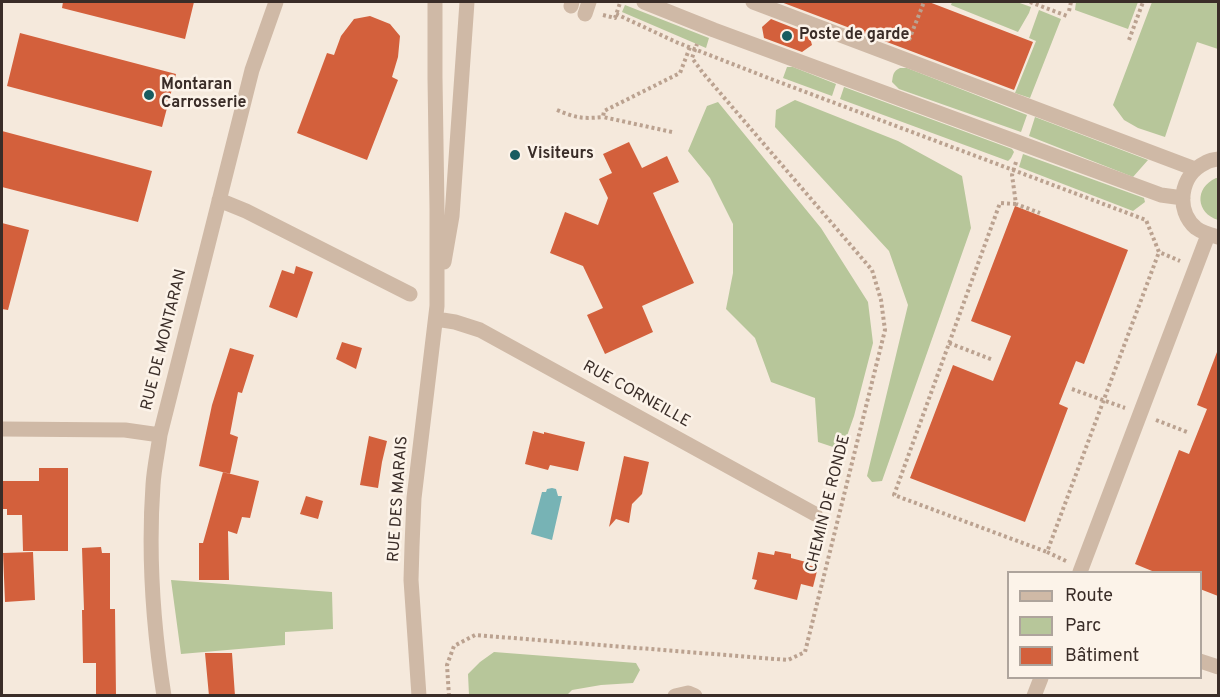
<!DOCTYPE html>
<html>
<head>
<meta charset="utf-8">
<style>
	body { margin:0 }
	#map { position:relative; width:1220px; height:697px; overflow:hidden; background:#f5e9dc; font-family:Overpass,sans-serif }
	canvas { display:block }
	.frame { position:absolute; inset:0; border:3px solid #3a2d28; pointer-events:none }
	.legend { position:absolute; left:1007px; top:571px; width:195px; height:108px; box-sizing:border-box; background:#fcf3e9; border:2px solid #aea49c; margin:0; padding:8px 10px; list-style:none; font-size:18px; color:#3a2d28 }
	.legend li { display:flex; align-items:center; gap:12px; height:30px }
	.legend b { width:30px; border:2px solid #aea49c }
</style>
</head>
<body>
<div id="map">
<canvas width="1220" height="697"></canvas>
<div class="frame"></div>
<ul class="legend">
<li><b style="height:8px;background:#cfb9a6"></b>Route</li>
<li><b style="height:16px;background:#b7c69a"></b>Parc</li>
<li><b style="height:16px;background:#d3603c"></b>Bâtiment</li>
</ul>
</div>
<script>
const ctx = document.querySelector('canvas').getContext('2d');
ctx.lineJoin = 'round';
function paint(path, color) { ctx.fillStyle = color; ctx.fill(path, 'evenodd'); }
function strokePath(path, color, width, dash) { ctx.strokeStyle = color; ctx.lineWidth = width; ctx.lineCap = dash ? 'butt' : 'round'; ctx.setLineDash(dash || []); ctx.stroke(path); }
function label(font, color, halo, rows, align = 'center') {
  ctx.font = font + ' Overpass,sans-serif'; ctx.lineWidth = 5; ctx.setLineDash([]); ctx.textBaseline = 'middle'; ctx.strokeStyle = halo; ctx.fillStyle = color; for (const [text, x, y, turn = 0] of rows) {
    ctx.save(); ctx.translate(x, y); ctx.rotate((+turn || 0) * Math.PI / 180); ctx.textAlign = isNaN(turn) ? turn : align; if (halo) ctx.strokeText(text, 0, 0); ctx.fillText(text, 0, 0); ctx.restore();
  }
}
const green = new Path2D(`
	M 952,2 L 1017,2 L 1031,7 L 1029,13 L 1018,32 L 951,5 Z
	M 1076,2 L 1138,2 L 1128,29 L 1075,10 Z
	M 1152,2 L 1218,2 L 1218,49 L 1197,42 L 1165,137 L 1138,128 L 1124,120 L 1113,105 Z
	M 625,5 L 709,38 L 706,48 L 622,12 Z
	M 1039,10 L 1061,19 L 1030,98 L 1015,93 L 1036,41 L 1029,38 Z
	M 787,67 L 793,67 L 836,84 L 832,96 L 783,78 Z
	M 900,68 L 907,68 L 1027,115 L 1021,132 L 899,89 L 892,82 C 893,75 893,71 900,68 Z
	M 844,87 L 1012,149 L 1014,152 L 1011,158 L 1008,161 L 840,99 Z
	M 795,100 L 898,141 L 962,176 L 971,228 L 882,481 L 872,482 L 867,476 L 908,305 L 889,251 L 775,127 L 776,110 Z
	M 718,102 L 821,228 L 868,302 L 873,343 L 854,416 L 842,450 L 818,442 L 815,398 L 771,382 L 755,338 L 726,309 L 733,273 L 733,224 L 710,178 L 688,151 L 707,106 Z
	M 1035,117 L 1148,160 L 1133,177 L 1029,136 Z
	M 1023,154 L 1144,198 L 1145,202 L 1133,211 L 1019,167 Z
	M 1216,178 L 1218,178 L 1218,220 C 1196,213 1194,188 1216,178 Z
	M 171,580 L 332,592 L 333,629 L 285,632 L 285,645 L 181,654 Z
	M 494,652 L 636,663 L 640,670 L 633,683 L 601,685 L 572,690 L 567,695 L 469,695 L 468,674 L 480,662 Z`);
const water = new Path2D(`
	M 552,488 L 556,489 L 558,496 L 562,496 L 552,540 L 531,534 L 542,492 L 546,492 L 547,489 Z`);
const building = new Path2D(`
	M 63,2 L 194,2 L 185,39 L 62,8 Z
	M 781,2 L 929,2 L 1033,42 L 1014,90 Z
	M 370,16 L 390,24 L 400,36 L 398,57 L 392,77 L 398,80 L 367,160 L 297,133 L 327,53 L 334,55 L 341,36 L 354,19 Z
	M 771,19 L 809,34 L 812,45 L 802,52 L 764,38 L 762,27 Z
	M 20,33 L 176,74 L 162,127 L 7,86 Z
	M 2,131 L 152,171 L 138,222 L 2,187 Z
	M 629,142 L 642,168 L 667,156 L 679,182 L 653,193 L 694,283 L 642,306 L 653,332 L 605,354 L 587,315 L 603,308 L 583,266 L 550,253 L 565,212 L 598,225 L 608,198 L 599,179 L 612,173 L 603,154 Z
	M 1015,206 L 1128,250 L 1084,364 L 1076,361 L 1059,404 L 1068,408 L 1025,522 L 910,478 L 953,365 L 993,381 L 1011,336 L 971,321 Z
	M 2,223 L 29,230 L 8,310 L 2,309 Z
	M 296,266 L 313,272 L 297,318 L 269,307 L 282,270 L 294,274 Z
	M 342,342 L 362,348 L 356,369 L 336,359 Z
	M 230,348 L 254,355 L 242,393 L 238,392 L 230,434 L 238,437 L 230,474 L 199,466 L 212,405 Z
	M 1217,352 L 1218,353 L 1218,596 L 1200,589 L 1200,573 L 1157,573 L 1135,564 L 1179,450 L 1189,454 L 1207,409 L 1197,405 Z
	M 533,431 L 544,434 L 544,432 L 585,442 L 578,471 L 550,465 L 548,470 L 525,464 Z
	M 369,436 L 387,441 L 382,462 L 378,488 L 360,485 Z
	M 624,456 L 649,462 L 642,494 L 632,504 L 629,523 L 616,519 L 609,527 Z
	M 39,468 L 68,468 L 68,551 L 23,551 L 22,515 L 7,515 L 7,509 L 2,509 L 2,481 L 39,481 Z
	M 223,472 L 259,481 L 250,518 L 242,517 L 237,534 L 228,531 L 229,580 L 199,580 L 199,543 L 203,543 Z
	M 306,496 L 323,501 L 318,519 L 300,514 Z
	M 101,547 L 102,553 L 110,553 L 110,609 L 115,609 L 116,696 L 96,696 L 96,663 L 83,663 L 82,610 L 84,610 L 82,548 Z
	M 775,551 L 791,554 L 791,558 L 806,562 L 806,565 L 818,567 L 813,587 L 801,584 L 797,600 L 754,589 L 757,580 L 752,579 L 758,552 L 774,555 Z
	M 33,552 L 35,600 L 5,602 L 3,553 Z
	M 205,653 L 232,653 L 235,696 L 209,696 Z`);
const path = new Path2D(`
	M 1030,2 L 1067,16
	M 1069,11 L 1071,2
	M 616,14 L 676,42 L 771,79 L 1146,220 L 1159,252 L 1180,261
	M 603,15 L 615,18 L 620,3
	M 909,40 L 924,2
	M 1129,40 L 1143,2
	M 557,110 C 576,118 582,119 603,117
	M 672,132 L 603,117 L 604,111 L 680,73 L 690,47
	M 1016,162 L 1012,175 L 1016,204 L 1040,213
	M 1016,204 L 1000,203 L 894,495 L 1047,552
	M 949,343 L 993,360
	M 1072,389 L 1125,408
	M 1156,420 L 1187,432
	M 1066,561 L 1047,552 L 1159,252
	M 449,696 L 447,665 L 454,646 L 475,635 L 788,660 L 805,652 L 885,330 L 881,300 L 872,270 L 703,73 L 692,58 L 697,44`);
const minor = new Path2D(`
	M 644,2 L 714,30 L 1161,195 L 1183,198
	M 753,2 L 1195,169
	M 571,6 L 572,2
	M 585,14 L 589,2
	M 1218,159 C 1214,160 1209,160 1205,163 C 1180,175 1175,210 1196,228 C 1203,233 1211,235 1218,237
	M 219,200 L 246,211 L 410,294
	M 444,262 L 452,216 L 467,2
	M 436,319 L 455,322 L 480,330 L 815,514
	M 2,429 L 125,430 L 160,435
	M 1080,572 L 1208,235
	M 1200,661 L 1218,667
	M 164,696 C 153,626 148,556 153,485 C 154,468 158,451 160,435 L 252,70 L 276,2
	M 419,696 L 411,580 L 412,546 L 414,498 L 437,306 L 437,209 L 435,78 L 435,2
	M 675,696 L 688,693 L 695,696
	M 1034,696 L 1041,678`);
const markers = [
	[787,36,6,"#185c60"],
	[149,95,6,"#185c60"],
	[515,155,6,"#185c60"]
];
const poiNames = [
	["Poste de garde",799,36],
	["Montaran",161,86],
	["Carrosserie",161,104],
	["Visiteurs",527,155]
];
const streetNames = [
	["RUE DE MONTARAN",165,340,-76],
	["RUE CORNEILLE",636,395,29],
	["RUE DES MARAIS",399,499,-86],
	["CHEMIN DE RONDE",829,504,-76]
];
paint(green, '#b7c69a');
paint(water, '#77b3b5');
paint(building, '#d3603c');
strokePath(path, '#bba290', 4, [3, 3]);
strokePath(minor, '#cfb9a6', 15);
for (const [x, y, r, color] of markers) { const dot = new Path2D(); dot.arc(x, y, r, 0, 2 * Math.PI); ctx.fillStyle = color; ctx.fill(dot); strokePath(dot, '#fcf3e9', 2); }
label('bold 16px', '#3a2d28', '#fcf3e9', poiNames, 'left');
label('16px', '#3a2d28', '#fcf3e9', streetNames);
</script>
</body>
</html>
